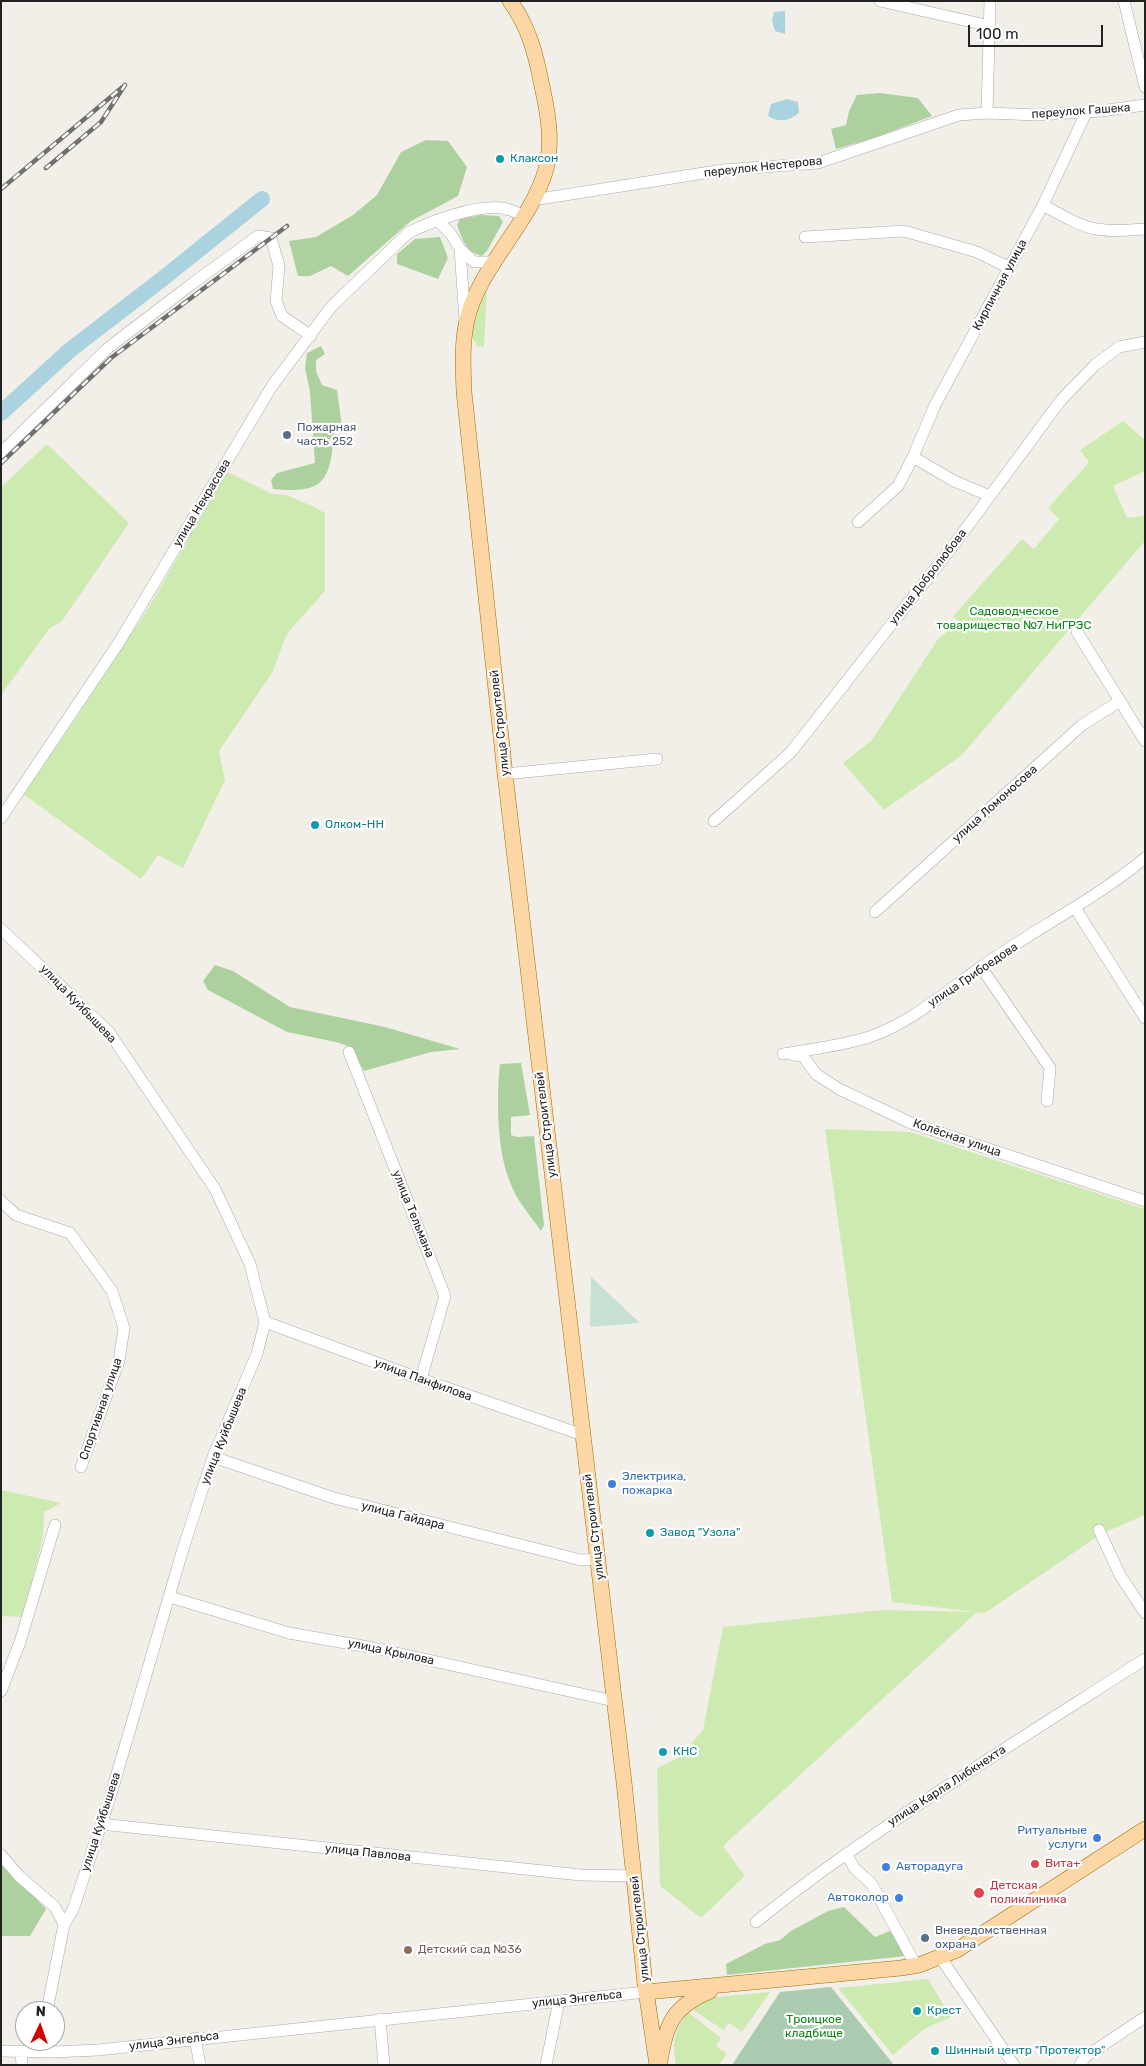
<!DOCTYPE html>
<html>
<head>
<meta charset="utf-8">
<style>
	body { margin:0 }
	#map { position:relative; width:1146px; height:2066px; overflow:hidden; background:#f2efe9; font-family:Rubik,sans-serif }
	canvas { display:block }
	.frame { position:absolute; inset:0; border:2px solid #222; pointer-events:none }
	.north { position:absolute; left:15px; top:2001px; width:50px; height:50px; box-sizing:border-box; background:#fff; border:1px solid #a7a7a7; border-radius:50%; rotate:3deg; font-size:14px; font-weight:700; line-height:20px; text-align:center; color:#222 }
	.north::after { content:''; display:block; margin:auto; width:18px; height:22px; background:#d40000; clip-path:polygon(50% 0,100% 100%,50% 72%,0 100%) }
	.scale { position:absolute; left:968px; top:25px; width:135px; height:22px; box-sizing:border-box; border:2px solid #222; border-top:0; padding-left:6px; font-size:15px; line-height:18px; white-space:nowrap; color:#222; -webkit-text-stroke:4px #fff; paint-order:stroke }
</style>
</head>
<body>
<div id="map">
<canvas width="1146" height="2066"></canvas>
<div class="frame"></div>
<div class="north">N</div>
<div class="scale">100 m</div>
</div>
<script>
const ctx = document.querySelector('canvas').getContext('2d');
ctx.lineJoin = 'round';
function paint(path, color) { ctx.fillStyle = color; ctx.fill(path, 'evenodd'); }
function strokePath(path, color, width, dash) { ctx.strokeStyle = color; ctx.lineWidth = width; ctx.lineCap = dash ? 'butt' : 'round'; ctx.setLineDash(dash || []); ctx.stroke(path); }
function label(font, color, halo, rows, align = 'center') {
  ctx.font = font + ' Rubik,sans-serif'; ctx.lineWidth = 4.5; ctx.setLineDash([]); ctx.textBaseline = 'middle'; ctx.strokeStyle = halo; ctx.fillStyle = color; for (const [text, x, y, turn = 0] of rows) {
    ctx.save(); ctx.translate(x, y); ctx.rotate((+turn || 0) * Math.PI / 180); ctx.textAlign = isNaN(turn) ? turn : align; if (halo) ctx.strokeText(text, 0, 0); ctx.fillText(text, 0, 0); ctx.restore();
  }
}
const grass = new Path2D(`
	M 487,291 L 484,347 L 477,346 L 471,336 L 482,295 Z
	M 1123,421 L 1144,439 L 1145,471 L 1113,486 L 1127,518 L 1144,516 L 1145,541 L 962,755 L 884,810 L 843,763 L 872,740 L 938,639 L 959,622 L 953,616 L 1022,539 L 1034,549 L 1059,519 L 1048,508 L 1089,462 L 1080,450 Z
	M 47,444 L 129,523 L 62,621 L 49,629 L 1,695 L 1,487 Z
	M 227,472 L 273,494 L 286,495 L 312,506 L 325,513 L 325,591 L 287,634 L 272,673 L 219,751 L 225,780 L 183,868 L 158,855 L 141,879 L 23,794 L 67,731 L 149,607 Z
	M 825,1129 L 910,1132 L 1145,1209 L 1145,1515 L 1101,1534 L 985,1613 L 977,1612 L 723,1846 L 745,1876 L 701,1918 L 660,1886 L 657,1768 L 678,1758 L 703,1730 L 723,1627 L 882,1610 L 976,1612 L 892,1602 Z
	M 1,1490 L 61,1503 L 44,1512 L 43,1537 L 23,1617 L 1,1616 Z
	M 928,1979 L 951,2017 L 924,2029 L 893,2055 L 838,1988 Z
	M 770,1992 L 742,2032 L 729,2023 L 723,2030 L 692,2009 L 707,1998 Z
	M 688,2012 L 721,2038 L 716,2046 L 727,2054 L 719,2065 L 676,2065 C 672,2042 674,2030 688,2012 Z`);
const forest = new Path2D(`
	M 880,93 L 918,98 L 932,116 L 874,138 L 836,149 L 831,129 L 846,125 L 849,111 L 857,95 Z
	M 426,140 L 448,141 L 467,167 L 458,196 L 411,221 L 348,276 L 331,266 L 310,276 L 298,276 L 289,241 L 316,237 L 353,215 L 377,195 L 401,152 Z
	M 481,215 L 499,216 L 503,222 L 487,251 L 482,256 C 466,252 462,239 457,225 L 460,219 Z
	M 440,237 L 448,258 L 438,279 L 397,264 L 397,254 L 415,239 Z
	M 321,346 L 325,354 L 316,360 L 316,371 L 322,385 L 337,390 L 342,427 L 334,433 C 330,481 325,494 273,489 L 271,480 L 277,473 L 315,463 L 310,392 L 305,368 L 307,353 Z
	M 215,965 L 233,971 L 290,1007 L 385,1027 L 460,1049 L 431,1052 L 364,1071 L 351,1047 L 336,1042 L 287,1032 L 208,990 L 203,981 Z
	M 521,1063 L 530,1115 L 511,1117 L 511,1135 L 517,1137 L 534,1136 L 544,1225 L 541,1231 C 530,1215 516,1200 510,1182 C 497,1151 496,1097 500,1064 Z
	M 1,1862 L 46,1909 L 30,1936 L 1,1936 Z
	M 844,1907 L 875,1937 L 890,1931 L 906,1956 L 727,1975 L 726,1964 L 765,1944 L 780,1940 L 791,1931 L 828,1911 Z`);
const wetland = new Path2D(`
	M 591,1277 L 640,1323 L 590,1327 Z`);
const cemetery = new Path2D(`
	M 831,1987 L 894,2065 L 732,2065 L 780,1992 Z`);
const water = new Path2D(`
	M 785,11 L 785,34 L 775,31 L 772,21 L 774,12 Z
	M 787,99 L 798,102 L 799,113 C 789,121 779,123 768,116 L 771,104 Z`);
const river = new Path2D(`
	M 1,413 L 70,350 L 161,280 L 262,199`);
const minor = new Path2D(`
	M 880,1 L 990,26
	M 1124,1 L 1145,87
	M 987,113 L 990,1
	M 533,200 L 723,170 L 818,163 L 959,115 L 987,113 L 1038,115 L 1101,111 L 1145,105
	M 1043,205 C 1060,214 1078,226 1097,229 C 1113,232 1129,230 1145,229
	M 437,220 L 451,234 L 460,249 L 465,320
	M 805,237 L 904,231 L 977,252 L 1010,268
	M 460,249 L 474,262 L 492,262
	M 1,453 L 108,348 L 193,283 L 258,236 L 271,238 L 279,266 L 276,301 L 282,316 L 311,336
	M 913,457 L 954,481 L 990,496
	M 858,522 L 898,486 L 913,457 L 935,405 L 1043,205 L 1086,113
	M 1077,632 L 1145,741
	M 505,774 L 657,759
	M 1,818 L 118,644 L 272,386 L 331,307 L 408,233 C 431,221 476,205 502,208 C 509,209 517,213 524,215
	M 714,821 L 791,752 L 953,546 L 1061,400 L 1095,365 L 1119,347 L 1145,342
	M 1075,908 L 1145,1018
	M 875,912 L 1082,725 L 1120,701
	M 1,929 L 109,1032 L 215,1189 L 250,1264 L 265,1322 L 257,1354 L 213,1457 L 183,1549 L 111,1794 L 73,1910 L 64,1924 L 47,2011
	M 981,967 L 1050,1068 L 1047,1101
	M 349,1052 L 445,1296 L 421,1379
	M 783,1054 C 812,1049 841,1046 869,1037 C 911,1023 945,992 981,967 C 1035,929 1094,900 1145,858
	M 793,1055 L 803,1056 L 816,1074 L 839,1089 L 911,1123 L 1145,1201
	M 1,1201 L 16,1215 L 70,1233 L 112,1291 L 124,1328 L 119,1361 L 81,1467
	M 265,1322 L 421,1379 L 583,1435
	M 213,1457 L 334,1498 L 581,1560 L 597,1559
	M 1099,1530 L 1120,1575 L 1145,1613
	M 170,1597 L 289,1633 L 374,1648 L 614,1701
	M 1,1691 L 20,1642 L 55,1525
	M 101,1824 L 581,1875 L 635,1876
	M 846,1854 L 855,1869 L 871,1883 L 913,1960 L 915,1966
	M 1,1855 L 19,1876 L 55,1907 L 64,1924
	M 756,1922 C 806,1881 859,1845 912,1809 C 989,1758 1067,1709 1145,1659
	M 940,1957 L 1014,2065
	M 380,2019 L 384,2065
	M 195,2038 L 200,2065
	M 1,2051 L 53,2052 L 98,2050 L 646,1992
	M 21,2052 L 22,2065
	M 546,2065 L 559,2001
	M 1080,2065 L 1085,2057 L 1145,2017`);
const major = new Path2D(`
	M 510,1 C 529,27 536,55 542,86 C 548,113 553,142 546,169 C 532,219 489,257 471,306 C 461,334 463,363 464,392 L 505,774 L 624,1782 L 645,1984 L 657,2065
	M 646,1992 L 901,1968 L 919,1965 L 957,1950 L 1145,1829
	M 660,2061 C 666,2023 674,2006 710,1991`);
const rail = new Path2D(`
	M 1,189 L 125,85 L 101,122 L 46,168
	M 1,463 L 111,358 L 287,226`);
const markers = [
	[500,159,5,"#0f9aa8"],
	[287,435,5,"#5c6f8a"],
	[315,825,5,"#0f9aa8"],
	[612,1484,5,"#3f7fe0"],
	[650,1533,5,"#0f9aa8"],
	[663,1752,5,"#0f9aa8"],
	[1097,1838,5,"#3f7fe0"],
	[1035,1864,5,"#e0444e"],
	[886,1867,5,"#3f7fe0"],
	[979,1893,6,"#e0444e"],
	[899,1898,5,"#3f7fe0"],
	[925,1938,5,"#5c6f8a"],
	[408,1950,5,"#8d6e63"],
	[917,2011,5,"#0f9aa8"],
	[935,2051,5,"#0f9aa8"]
];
const streetNames = [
	["переулок Гашека",1081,111,-4],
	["переулок Нестерова",763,167,-6],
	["Кирпичная улица",1000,285,-62],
	["улица Некрасова",202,503,-59],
	["улица Добролюбова",928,577,-52],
	["улица Строителей",500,723,-96],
	["улица Ломоносова",995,804,-42],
	["улица Грибоедова",973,975,-34],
	["улица Куйбышева",78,1004,46],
	["улица Строителей",546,1125,-97],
	["Колёсная улица",957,1138,19],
	["улица Тельмана",413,1214,68],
	["улица Панфилова",423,1380,20],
	["Спортивная улица",101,1409,-71],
	["улица Куйбышева",224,1436,-68],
	["улица Гайдара",403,1516,14],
	["улица Строителей",594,1527,-97],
	["улица Крылова",391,1652,12],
	["улица Карла Либкнехта",947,1786,-33],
	["улица Куйбышева",101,1822,-72],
	["улица Павлова",368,1853,6],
	["улица Строителей",640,1929,-96],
	["улица Энгельса",577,1999,-6],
	["улица Энгельса",174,2041,-7]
];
const cultureNames = [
	["Клаксон",510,159],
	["Олком-НН",325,825],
	["Завод \"Узола\"",660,1533],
	["КНС",673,1752],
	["Крест",927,2011],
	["Шинный центр \"Протектор\"",945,2051]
];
const serviceNames = [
	["Пожарная",297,428],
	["часть 252",297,442],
	["Вневедомственная",935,1931],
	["охрана",935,1945]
];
const parkNames = [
	["Садоводческое",1014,612],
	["товарищество №7 НиГРЭС",1014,626],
	["Троицкое",814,2020],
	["кладбище",814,2034]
];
const shopNames = [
	["Электрика,",622,1477],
	["пожарка",622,1491],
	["Ритуальные",1087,1831,"right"],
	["услуги",1087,1845,"right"],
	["Авторадуга",896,1867],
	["Автоколор",889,1898,"right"]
];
const healthNames = [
	["Вита+",1045,1864],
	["Детская",990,1886],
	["поликлиника",990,1900]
];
const educationNames = [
	["Детский сад №36",418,1950]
];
paint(grass, '#cdebb0');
paint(forest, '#add19e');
paint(wetland, '#c6e0d4');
paint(cemetery, '#aacbaf');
paint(water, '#aad3df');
strokePath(river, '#aad3df', 16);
strokePath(minor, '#a9a9a9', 12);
strokePath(major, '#a06b00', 16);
strokePath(minor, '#fff', 11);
strokePath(major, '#fcd6a4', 15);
strokePath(rail, '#707070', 4.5);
strokePath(rail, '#fff', 2.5, [8]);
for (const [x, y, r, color] of markers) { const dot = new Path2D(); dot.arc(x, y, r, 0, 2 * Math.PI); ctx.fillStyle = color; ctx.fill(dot); strokePath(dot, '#fff', 2); }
label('12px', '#222', '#fff', streetNames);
label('12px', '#0d838f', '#fff', cultureNames, 'left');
label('12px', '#4e5e75', '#fff', serviceNames, 'left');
label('12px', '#0c8416', '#fff', parkNames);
label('12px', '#366cbe', '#fff', shopNames, 'left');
label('12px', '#be3a42', '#fff', healthNames, 'left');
label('12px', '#785e54', '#fff', educationNames, 'left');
</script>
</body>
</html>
